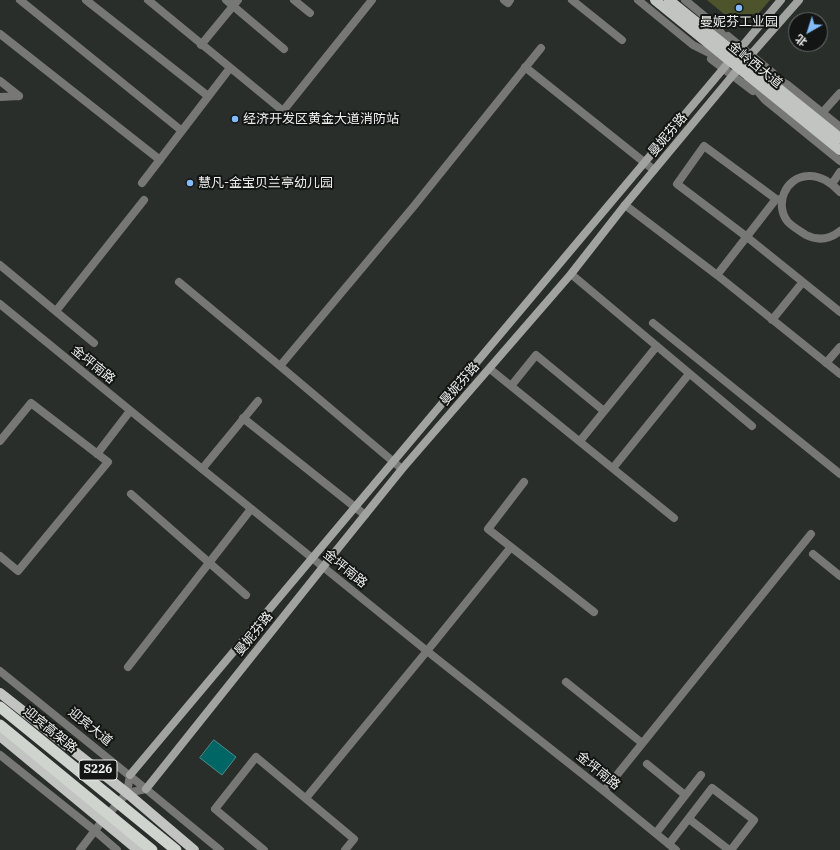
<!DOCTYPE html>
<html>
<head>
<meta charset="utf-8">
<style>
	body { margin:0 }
	#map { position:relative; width:840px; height:850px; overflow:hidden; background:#292e2b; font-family:"IBM Plex Serif","Noto Sans SC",serif }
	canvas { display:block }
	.north { position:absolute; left:788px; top:12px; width:40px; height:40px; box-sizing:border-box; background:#131514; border:1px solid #696c6a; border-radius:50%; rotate:219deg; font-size:11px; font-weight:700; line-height:16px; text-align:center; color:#ebeeec }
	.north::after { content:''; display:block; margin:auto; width:14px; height:18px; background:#84bcfb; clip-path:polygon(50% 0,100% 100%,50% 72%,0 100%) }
</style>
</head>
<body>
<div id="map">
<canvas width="840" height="850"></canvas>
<div class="north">北</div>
</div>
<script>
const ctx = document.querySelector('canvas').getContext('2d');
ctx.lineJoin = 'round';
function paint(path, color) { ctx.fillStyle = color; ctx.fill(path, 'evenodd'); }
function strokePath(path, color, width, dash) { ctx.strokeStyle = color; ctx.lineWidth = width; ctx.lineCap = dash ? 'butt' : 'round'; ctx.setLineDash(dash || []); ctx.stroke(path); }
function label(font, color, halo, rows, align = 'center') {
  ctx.font = font + ' "IBM Plex Serif","Noto Sans SC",serif'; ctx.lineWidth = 4; ctx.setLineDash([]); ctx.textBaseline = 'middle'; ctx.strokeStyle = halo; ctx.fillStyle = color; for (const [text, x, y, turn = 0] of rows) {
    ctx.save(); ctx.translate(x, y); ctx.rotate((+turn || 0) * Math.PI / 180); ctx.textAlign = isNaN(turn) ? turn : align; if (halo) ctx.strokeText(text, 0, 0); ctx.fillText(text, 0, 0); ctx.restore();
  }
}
const green = new Path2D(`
	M 707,0 L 770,0 L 758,14 L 724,14 Z`);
const water = new Path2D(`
	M 214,740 L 236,757 L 222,775 L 200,758 Z`);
const minor = new Path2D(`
	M 20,0 L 182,131
	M 86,0 L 208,96
	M 148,0 L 283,111 L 372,0
	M 226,0 L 284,49
	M 294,0 L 310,13
	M 504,0 L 508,3 L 510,0
	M 572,0 L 622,40
	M 0,34 L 160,160
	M 201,45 L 238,0
	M 525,67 L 654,170
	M 0,81 L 19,96
	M 0,97 L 19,96
	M 822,113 L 840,93
	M 142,183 L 230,68
	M 832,184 L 840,172
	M 840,192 C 832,183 820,175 808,176 C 785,177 774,205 788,222 C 793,227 800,231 806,235 C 818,241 830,239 840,231
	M 782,200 L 776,199 L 704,146 L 677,184 L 747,237 L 840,312
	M 625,205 L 717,275 L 840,374
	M 0,265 L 94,343
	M 571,274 L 752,426
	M 717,275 L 776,199
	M 179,282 L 280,366 L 402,469
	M 56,311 L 144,200
	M 772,320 L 802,283
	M 653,323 L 840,474
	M 826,363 L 840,347
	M 280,366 L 414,206 L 541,48
	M 490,369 L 674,518
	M 511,386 L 536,355 L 604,411
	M 243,418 L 365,515
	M 0,441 L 31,403 L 108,462 L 18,571 L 0,556
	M 580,441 L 657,346
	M 97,454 L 130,411
	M 613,468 L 689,374
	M 202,469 L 258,401
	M 524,482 L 488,529 L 594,612
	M 131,494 L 246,595
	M 813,554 L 840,576
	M 128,667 L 251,509
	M 566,682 L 642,743
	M 647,764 L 685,795
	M 604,791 L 811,534
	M 306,798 L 427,651 L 511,547
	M 689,819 L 729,850
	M 656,833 L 701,775
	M 669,844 L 712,788 L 754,820 L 731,850
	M 264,850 L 215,809 L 256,757 L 354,839 L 345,850`);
const tertiary = new Path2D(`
	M 638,0 L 693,45 L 727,62
	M 685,0 L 714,24 L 735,50
	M 728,36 L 773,73
	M 711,59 L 753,91
	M 761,70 L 788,85 L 840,127
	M 748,80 L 765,100 L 840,161
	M 0,304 L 175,447 L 427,651 L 604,791 L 676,850
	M 0,671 L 146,789 L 220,850
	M 0,755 L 94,830 L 117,850
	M 127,793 L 130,775
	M 80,850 L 103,820 L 127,793 L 146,789`);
const secondary = new Path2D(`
	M 130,775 L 781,0
	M 146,789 L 323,567 L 402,469 L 571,274 L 625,205 L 733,75 L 799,0`);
const primary = new Path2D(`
	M 655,0 L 840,150
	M 669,0 L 840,138
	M 0,693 L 127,793 L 194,850
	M 0,736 L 138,850`);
const trunkBridge = new Path2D(`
	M 0,707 L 176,850
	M 0,725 L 152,850`);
const markers = [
	[739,8,4,"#84bcfb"],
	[235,119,4,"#84bcfb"],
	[190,183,4,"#84bcfb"]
];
const shields = [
	[98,770,38]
];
const shieldNames = [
	["S226",98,770]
];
const poiNames = [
	["曼妮芬工业园",739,22,"center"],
	["经济开发区黄金大道消防站",243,119],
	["慧凡-金宝贝兰亭幼儿园",198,183]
];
const streetNames = [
	["金岭西大道",755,65,39],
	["曼妮芬路",668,135,-50],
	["金坪南路",93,365,39],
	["曼妮芬路",460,384,-49],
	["金坪南路",345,569,39],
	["曼妮芬路",254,634,-51],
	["迎宾大道",90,727,39],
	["迎宾高架路",50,730,39],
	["金坪南路",598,771,39]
];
paint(green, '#4d532a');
paint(water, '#006665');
strokePath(water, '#468f8e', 1);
strokePath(minor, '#777876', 8);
strokePath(tertiary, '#777876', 8);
strokePath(secondary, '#a1a3a0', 8);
strokePath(primary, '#c1c4c0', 10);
strokePath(trunkBridge, '#d0d4ce', 11);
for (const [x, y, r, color] of markers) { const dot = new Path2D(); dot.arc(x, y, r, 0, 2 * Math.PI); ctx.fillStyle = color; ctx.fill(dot); strokePath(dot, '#131514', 1.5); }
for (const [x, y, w] of shields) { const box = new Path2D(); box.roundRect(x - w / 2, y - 10, w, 20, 3); ctx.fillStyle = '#131514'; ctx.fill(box); strokePath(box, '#ebeeec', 1); }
label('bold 12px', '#ebeeec', null, shieldNames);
label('13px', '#ebeeec', '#131514', poiNames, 'left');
label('13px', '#ebeeec', '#131514', streetNames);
</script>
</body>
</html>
